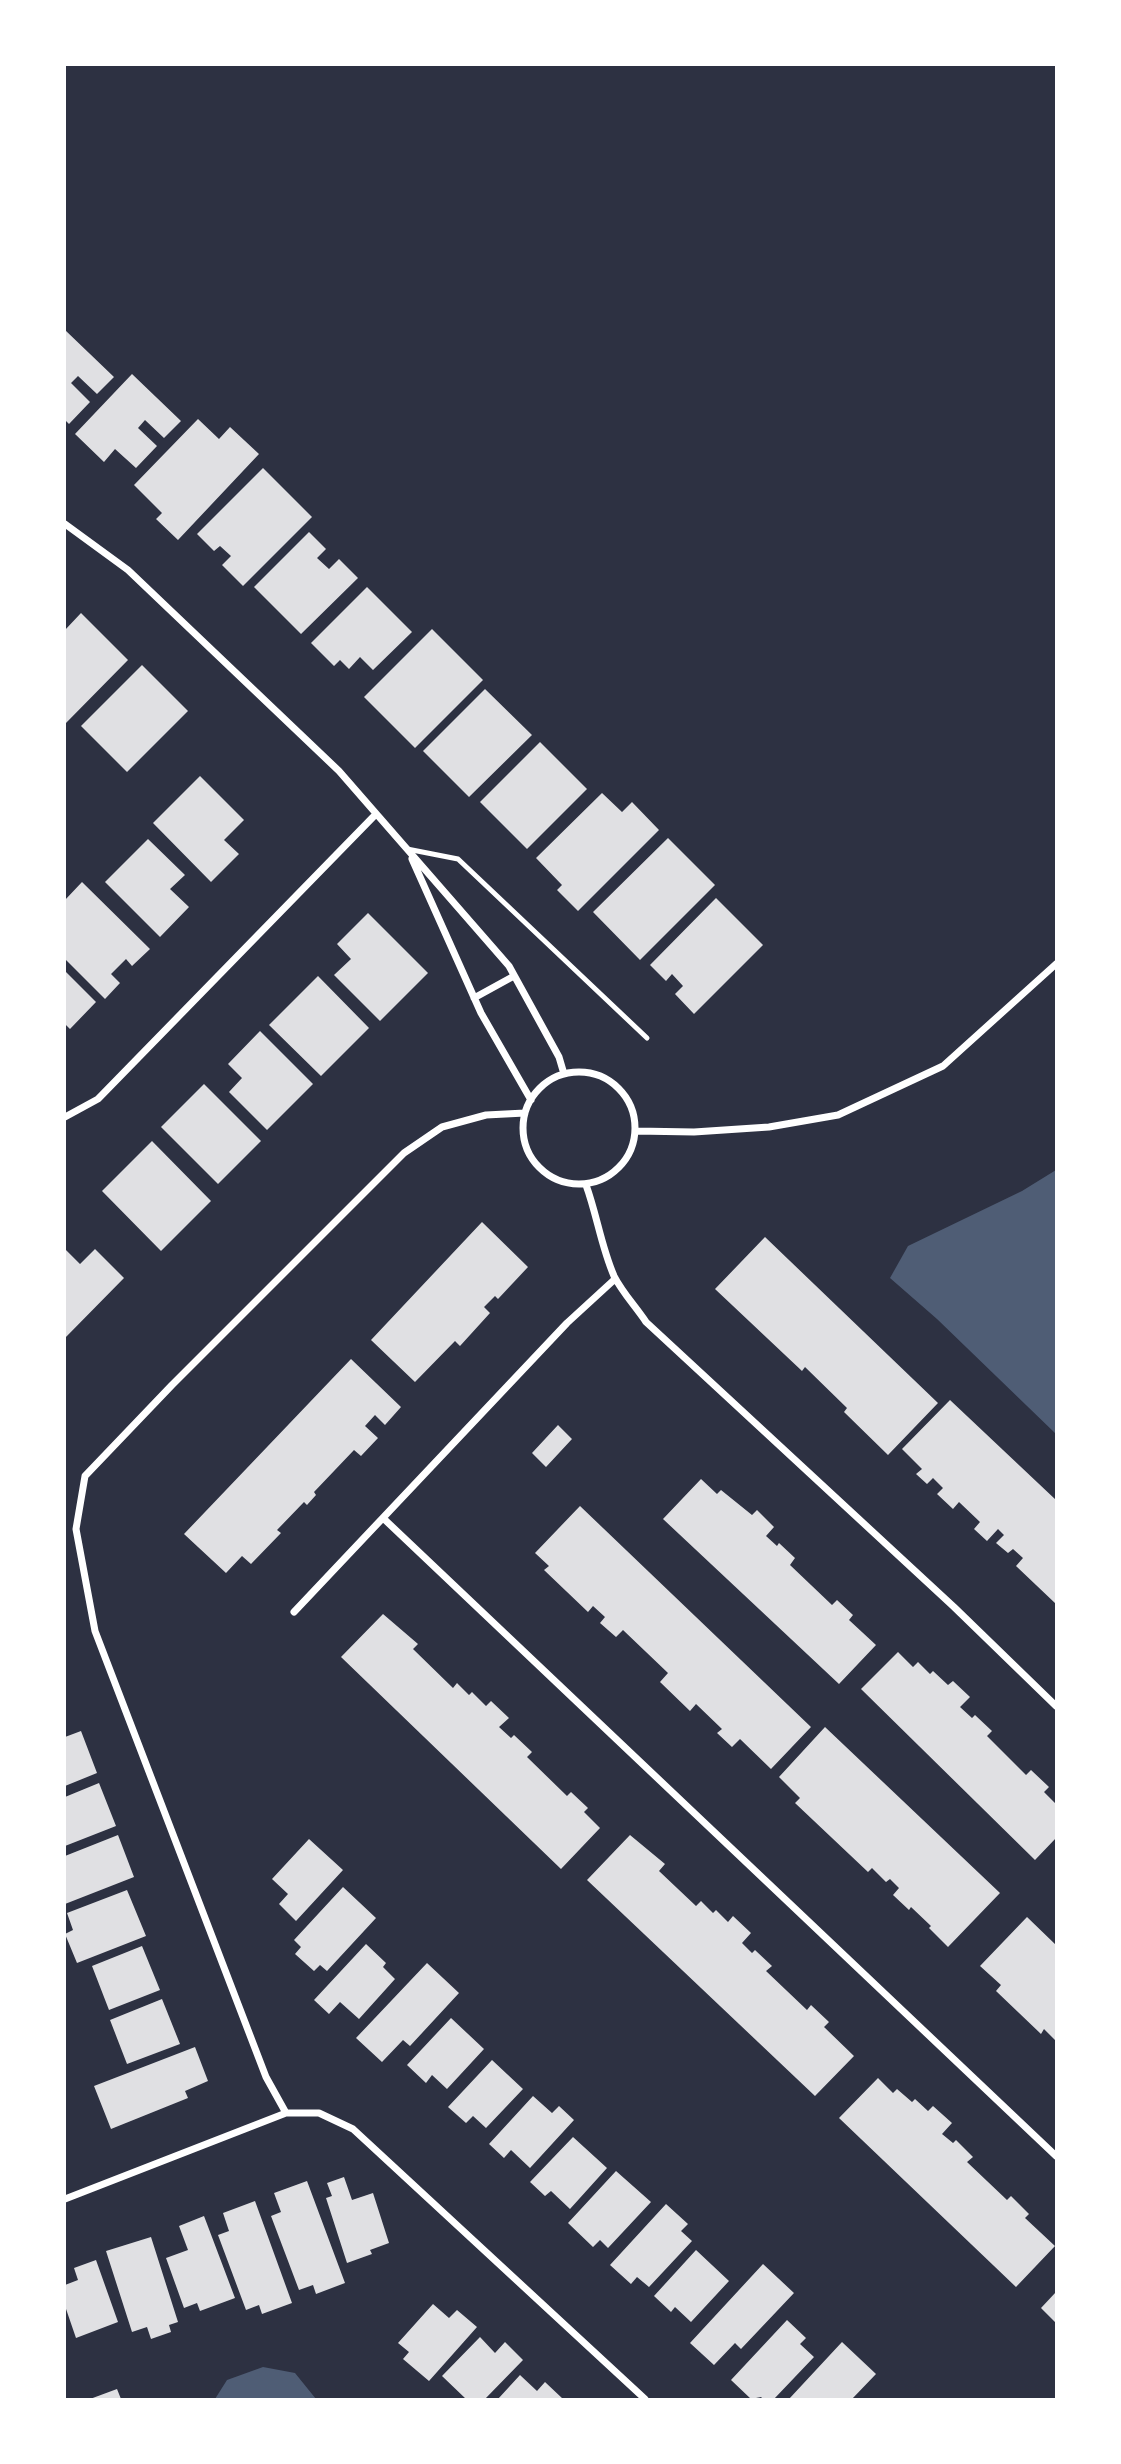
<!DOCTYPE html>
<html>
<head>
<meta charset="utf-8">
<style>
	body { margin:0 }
	#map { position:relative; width:1121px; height:2464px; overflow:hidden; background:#2d3142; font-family:Figtree,sans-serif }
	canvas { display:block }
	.frame { position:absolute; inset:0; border:66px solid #fff; pointer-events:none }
</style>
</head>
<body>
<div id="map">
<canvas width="1121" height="2464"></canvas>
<div class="frame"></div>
</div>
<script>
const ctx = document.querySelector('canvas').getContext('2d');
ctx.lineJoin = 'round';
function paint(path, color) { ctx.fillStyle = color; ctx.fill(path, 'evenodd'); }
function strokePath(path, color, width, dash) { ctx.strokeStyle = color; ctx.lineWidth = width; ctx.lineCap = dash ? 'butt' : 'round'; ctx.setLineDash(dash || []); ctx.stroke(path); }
const water = new Path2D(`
	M 1056,1170 L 1056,1434 L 937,1319 L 890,1278 L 908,1246 L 1022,1191 Z
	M 263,2367 L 295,2373 L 316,2399 L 215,2399 L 227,2380 Z`);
const building = new Path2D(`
	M 65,330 L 114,377 L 97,394 L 78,376 L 71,383 L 90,402 L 69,424 L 65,420 Z
	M 132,374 L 181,421 L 164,438 L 145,420 L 138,428 L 157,446 L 136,468 L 115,449 L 104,462 L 75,434 Z
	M 198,419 L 219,439 L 230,427 L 259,454 L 178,540 L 156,519 L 162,513 L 134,485 Z
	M 263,468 L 312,517 L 243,586 L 222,565 L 231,556 L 220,546 L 214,551 L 197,534 Z
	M 309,532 L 326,549 L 317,558 L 329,569 L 339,559 L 358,578 L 301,634 L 254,587 Z
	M 367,587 L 412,632 L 373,670 L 360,657 L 349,669 L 340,660 L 334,666 L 311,643 Z
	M 81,613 L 128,660 L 65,724 L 65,630 Z
	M 432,629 L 483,680 L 415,748 L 364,697 Z
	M 142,665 L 188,711 L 127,772 L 81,726 Z
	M 485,689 L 532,735 L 469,797 L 423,751 Z
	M 540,742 L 587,789 L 527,849 L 480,802 Z
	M 200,776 L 244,820 L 224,840 L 239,854 L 211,882 L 153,823 Z
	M 602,793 L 622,812 L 632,802 L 659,830 L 578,911 L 557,890 L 562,885 L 536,858 Z
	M 668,838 L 715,885 L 640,960 L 593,912 Z
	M 148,839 L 185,875 L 170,889 L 189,907 L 160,937 L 105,882 Z
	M 82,882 L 150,949 L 132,966 L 126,959 L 111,974 L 120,983 L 105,999 L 65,959 L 65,900 Z
	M 716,898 L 763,945 L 694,1014 L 675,994 L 683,986 L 672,974 L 666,981 L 650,965 Z
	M 368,913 L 428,973 L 380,1021 L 334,975 L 351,959 L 337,944 Z
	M 65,971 L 96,1002 L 70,1029 L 65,1024 Z
	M 318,976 L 369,1028 L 321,1076 L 269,1025 Z
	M 260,1031 L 313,1084 L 267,1130 L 229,1092 L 242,1078 L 228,1064 Z
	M 204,1084 L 261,1141 L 218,1184 L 161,1127 Z
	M 152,1141 L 211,1201 L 161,1251 L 102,1191 Z
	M 482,1222 L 528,1267 L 498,1299 L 495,1296 L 484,1307 L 490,1313 L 460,1346 L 455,1341 L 415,1382 L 371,1340 Z
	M 765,1237 L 938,1403 L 888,1455 L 844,1412 L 847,1408 L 805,1367 L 802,1371 L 715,1289 Z
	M 65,1249 L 80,1264 L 95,1249 L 124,1278 L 65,1338 Z
	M 351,1359 L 401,1407 L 385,1425 L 375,1415 L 365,1426 L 378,1438 L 361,1456 L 354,1450 L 314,1492 L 316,1495 L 307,1505 L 304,1502 L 277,1530 L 281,1533 L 251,1564 L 242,1556 L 226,1573 L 184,1534 Z
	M 950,1400 L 1056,1500 L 1056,1604 L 1016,1566 L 1023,1558 L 1013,1549 L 1008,1553 L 996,1543 L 1004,1535 L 998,1529 L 987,1541 L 974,1529 L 980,1522 L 959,1502 L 953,1509 L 937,1494 L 943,1488 L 933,1478 L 927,1484 L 916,1474 L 922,1469 L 902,1449 Z
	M 558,1425 L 572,1439 L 546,1467 L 532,1453 Z
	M 701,1479 L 717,1494 L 721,1490 L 752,1515 L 757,1510 L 774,1527 L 766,1536 L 777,1546 L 779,1543 L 795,1558 L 790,1565 L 832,1605 L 837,1600 L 853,1615 L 849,1620 L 876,1645 L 839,1684 L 663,1519 Z
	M 580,1506 L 811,1727 L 771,1769 L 740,1739 L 732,1747 L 717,1733 L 722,1729 L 696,1704 L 690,1711 L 660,1682 L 668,1673 L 623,1630 L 616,1637 L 600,1623 L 605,1617 L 593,1606 L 588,1612 L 544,1570 L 549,1566 L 535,1553 Z
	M 383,1614 L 418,1644 L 413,1649 L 453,1688 L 457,1683 L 469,1695 L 472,1692 L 486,1706 L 491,1701 L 509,1718 L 499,1727 L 511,1738 L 514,1735 L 532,1752 L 527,1757 L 567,1796 L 571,1792 L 588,1808 L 584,1812 L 600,1828 L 561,1869 L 341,1657 Z
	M 898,1652 L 913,1667 L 918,1662 L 930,1674 L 933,1671 L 948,1685 L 953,1681 L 970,1697 L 960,1707 L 972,1718 L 975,1715 L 992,1731 L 987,1736 L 1026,1775 L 1031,1770 L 1049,1787 L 1044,1792 L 1056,1804 L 1056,1838 L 1035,1860 L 861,1689 Z
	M 825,1727 L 1000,1893 L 948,1947 L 929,1928 L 931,1926 L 911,1907 L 909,1910 L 893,1895 L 899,1888 L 890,1879 L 886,1882 L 872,1868 L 868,1872 L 795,1803 L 800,1798 L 779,1777 Z
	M 81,1731 L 97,1773 L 65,1786 L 65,1737 Z
	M 99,1783 L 116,1826 L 65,1846 L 65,1797 Z
	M 118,1835 L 134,1877 L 65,1904 L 65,1856 Z
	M 630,1835 L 665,1864 L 659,1871 L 696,1906 L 701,1901 L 713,1913 L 716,1910 L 728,1922 L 733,1916 L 751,1933 L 742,1943 L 752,1953 L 755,1950 L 772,1966 L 766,1971 L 807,2010 L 811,2005 L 829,2022 L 824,2027 L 854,2056 L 815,2096 L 587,1880 Z
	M 309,1839 L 343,1870 L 296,1921 L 279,1904 L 288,1894 L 272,1879 Z
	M 343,1887 L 376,1918 L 327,1971 L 320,1965 L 314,1971 L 295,1954 L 301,1947 L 294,1940 Z
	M 127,1890 L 146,1936 L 77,1963 L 65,1934 L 73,1930 L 67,1913 Z
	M 1027,1917 L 1056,1945 L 1056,2041 L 1044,2029 L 1041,2034 L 996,1991 L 1001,1985 L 980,1966 Z
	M 366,1944 L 386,1963 L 383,1967 L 395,1979 L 359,2019 L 340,2002 L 329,2014 L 314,2000 Z
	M 142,1946 L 160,1990 L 109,2010 L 92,1966 Z
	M 427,1963 L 459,1993 L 410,2046 L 403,2040 L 382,2062 L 356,2038 Z
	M 162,1999 L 180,2044 L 127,2064 L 110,2020 Z
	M 451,2018 L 484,2049 L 447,2089 L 432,2075 L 426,2083 L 407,2065 Z
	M 195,2047 L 208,2081 L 185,2091 L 188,2098 L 111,2129 L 94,2086 Z
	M 492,2060 L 523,2089 L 486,2128 L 473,2116 L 466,2123 L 448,2107 Z
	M 878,2078 L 893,2093 L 897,2089 L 912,2102 L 915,2099 L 928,2111 L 933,2106 L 952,2123 L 942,2134 L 953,2143 L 956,2140 L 973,2157 L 967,2162 L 1007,2200 L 1011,2196 L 1029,2214 L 1025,2218 L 1055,2246 L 1016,2287 L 839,2118 Z
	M 533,2096 L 552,2113 L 559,2106 L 574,2120 L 530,2168 L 511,2150 L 504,2158 L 489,2144 Z
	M 573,2137 L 607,2168 L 570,2209 L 551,2191 L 545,2196 L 530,2182 Z
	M 616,2171 L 651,2202 L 608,2248 L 600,2240 L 593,2247 L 568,2223 Z
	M 344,2177 L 352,2200 L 373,2193 L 389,2243 L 370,2250 L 372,2254 L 347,2263 L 326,2198 L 332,2196 L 327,2183 Z
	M 307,2181 L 345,2283 L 316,2294 L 313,2285 L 299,2290 L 271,2216 L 281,2212 L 274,2193 Z
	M 255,2201 L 292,2303 L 262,2314 L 259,2305 L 246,2310 L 218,2235 L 229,2231 L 223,2213 Z
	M 666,2204 L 688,2224 L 681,2231 L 692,2241 L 649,2287 L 637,2277 L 631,2284 L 610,2265 Z
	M 204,2216 L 235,2298 L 200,2311 L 197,2303 L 184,2308 L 166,2258 L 188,2250 L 179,2226 Z
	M 151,2237 L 178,2322 L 169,2325 L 171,2332 L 151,2339 L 147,2327 L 132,2332 L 106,2251 Z
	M 696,2250 L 729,2281 L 691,2322 L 675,2307 L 671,2312 L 654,2296 Z
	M 96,2260 L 118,2322 L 76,2338 L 65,2306 L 65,2285 L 78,2280 L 74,2268 Z
	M 763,2264 L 794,2293 L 741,2349 L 735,2343 L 714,2365 L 690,2343 Z
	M 1056,2292 L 1056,2323 L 1041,2308 Z
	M 433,2304 L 449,2318 L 457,2310 L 477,2327 L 429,2381 L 403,2359 L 409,2352 L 398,2343 Z
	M 787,2320 L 806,2338 L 800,2344 L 814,2357 L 774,2399 L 763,2399 L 761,2397 L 751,2399 L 731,2380 Z
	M 480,2337 L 495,2353 L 505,2342 L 523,2360 L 485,2399 L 466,2399 L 442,2376 Z
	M 842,2342 L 876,2374 L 852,2399 L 789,2399 Z
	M 520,2375 L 537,2391 L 545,2382 L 563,2399 L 498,2399 Z
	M 117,2389 L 121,2399 L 90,2399 Z`);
const service = new Path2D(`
	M 407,849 L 458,859 L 647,1038`);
const minor = new Path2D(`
	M 65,524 L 128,570 L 339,771 L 509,966 L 559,1057 L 564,1074
	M 412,859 L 481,1013 L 531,1100
	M 474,998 L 514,976
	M523 1128a56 56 0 1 1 112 0a56 56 0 1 1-112 0Z
	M 65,1117 L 98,1099 L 376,814
	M 636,1131 L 694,1132 L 769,1127 L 838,1115 L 943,1066 L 1056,964
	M 586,1185 C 597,1215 601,1246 614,1276 C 622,1292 636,1307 646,1322 L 954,1607 L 1056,1706
	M 383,1518 L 1056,2156
	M 294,1612 L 567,1323 L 615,1279
	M 286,2113 L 266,2077 L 95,1631 L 76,1529 L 85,1476 L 172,1385 L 404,1153 L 442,1127 L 486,1115 L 525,1113
	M 65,2199 L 286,2113 L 319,2113 L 353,2129 L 645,2399`);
paint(water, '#4f5d75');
paint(building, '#e0e0e3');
strokePath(service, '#fff', 5);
strokePath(minor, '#fff', 7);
</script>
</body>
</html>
